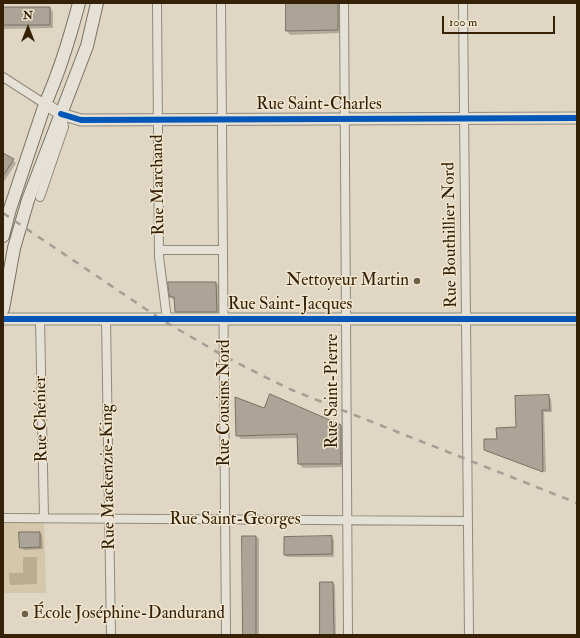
<!DOCTYPE html>
<html>
<head>
<meta charset="utf-8">
<style>
	body { margin:0 }
	#map { position:relative; width:580px; height:638px; overflow:hidden; background:#dfd6c3; font-family:"IM FELL Double Pica",serif }
	canvas { display:block }
	.frame { position:absolute; inset:0; border:4px solid #352106; pointer-events:none }
	.north { position:absolute; left:8px; top:8px; width:40px; height:40px; -webkit-text-stroke:3px #f1e7d1; paint-order:stroke; rotate:0deg; font-size:11px; font-weight:700; line-height:16px; text-align:center; color:#352106 }
	.north::after { content:''; display:block; margin:auto; width:14px; height:18px; background:#352106; clip-path:polygon(50% 0,100% 100%,50% 72%,0 100%) }
	.scale { position:absolute; left:442px; top:16px; width:113px; height:18px; box-sizing:border-box; border:2px solid #352106; border-top:0; padding-left:5px; font-size:12px; line-height:14px; white-space:nowrap; color:#352106; -webkit-text-stroke:3px #f1e7d1; paint-order:stroke }
</style>
</head>
<body>
<div id="map">
<canvas width="580" height="638"></canvas>
<div class="frame"></div>
<div class="north">N</div>
<div class="scale">100 m</div>
</div>
<script>
const ctx = document.querySelector('canvas').getContext('2d');
ctx.lineJoin = 'round';
function paint(path, color) { ctx.fillStyle = color; ctx.fill(path, 'evenodd'); }
function strokePath(path, color, width, dash) { ctx.strokeStyle = color; ctx.lineWidth = width; ctx.lineCap = dash ? 'butt' : 'round'; ctx.setLineDash(dash || []); ctx.stroke(path); }
function label(font, color, halo, rows, align = 'center') {
  ctx.font = font + ' "IM FELL Double Pica",serif'; ctx.lineWidth = 3; ctx.setLineDash([]); ctx.textBaseline = 'middle'; ctx.strokeStyle = halo; ctx.fillStyle = color; for (const [text, x, y, turn = 0] of rows) {
    ctx.save(); ctx.translate(x, y); ctx.rotate((+turn || 0) * Math.PI / 180); ctx.textAlign = isNaN(turn) ? turn : align; if (halo) ctx.strokeText(text, 0, 0); ctx.fillText(text, 0, 0); ctx.restore();
  }
}
const green = new Path2D(`
	M 3,518 L 44,518 L 46,593 L 3,593 Z`);
const water = new Path2D(`
	M 23,557 L 37,557 L 37,584 L 10,585 L 9,573 L 23,573 Z`);
const shadow = new Path2D(`
	M 287,3 L 341,3 L 341,33 L 290,35 L 287,31 Z
	M 3,8 L 50,8 L 53,12 L 53,28 L 3,29 Z
	M 3,154 L 16,163 L 3,183 Z
	M 216,283 L 220,286 L 220,315 L 179,315 L 176,312 L 174,300 L 171,297 Z
	M 549,396 L 551,399 L 552,412 L 544,412 L 546,472 L 486,449 L 498,440 L 517,428 Z
	M 265,410 L 340,426 L 344,430 L 345,467 L 303,468 L 299,464 L 298,438 L 241,439 L 237,435 Z
	M 40,533 L 42,535 L 43,549 L 24,550 L 21,547 Z
	M 243,537 L 256,537 L 259,539 L 259,635 L 244,635 Z
	M 331,537 L 334,540 L 334,557 L 287,557 L 285,555 Z
	M 333,583 L 335,585 L 336,635 L 322,635 Z
	M 534,634 L 552,635 L 553,635 L 534,635 Z`);
const building = new Path2D(`
	M 286,3 L 338,3 L 338,30 L 286,31 Z
	M 3,7 L 50,7 L 50,25 L 3,25 Z
	M 3,153 L 14,159 L 3,176 Z
	M 168,282 L 216,282 L 217,312 L 175,312 L 174,297 L 170,297 Z
	M 270,394 L 341,425 L 341,464 L 298,464 L 297,434 L 236,436 L 235,397 L 264,408 Z
	M 549,395 L 550,410 L 542,410 L 543,472 L 484,450 L 484,439 L 497,439 L 496,428 L 516,427 L 515,396 Z
	M 19,532 L 40,532 L 40,547 L 20,548 Z
	M 242,536 L 256,536 L 256,635 L 243,635 Z
	M 332,536 L 332,554 L 284,555 L 284,537 Z
	M 320,582 L 333,582 L 334,635 L 320,635 Z`);
const minor = new Path2D(`
	M 157,3 L 159,257 L 167,319
	M 221,3 L 226,635
	M 344,3 L 348,635
	M 463,3 L 469,635
	M 3,77 L 45,104
	M 40,197 L 64,127 L 61,114
	M 159,250 L 223,250
	M 40,319 L 44,518
	M 106,319 L 111,635
	M 3,518 L 468,521`);
const tertiary = new Path2D(`
	M 45,104 L 61,114 L 81,120 L 577,118
	M 3,319 L 577,319`);
const secondary = new Path2D(`
	M 3,236 L 10,209 L 45,104 C 60,71 70,37 79,3
	M 3,309 L 14,248 L 28,200 L 87,46 L 97,3`);
const rail = new Path2D(`
	M 3,213 L 162,320 L 224,356 L 267,378 L 292,390 L 347,412 L 577,503`);
const cycleway = new Path2D(`
	M 61,114 L 81,120 L 577,118
	M 3,319 L 577,319`);
const markers = [
	[417,281,4,"#706048"],
	[25,614,4,"#706048"]
];
const streetNames = [
	["Rue Saint-Charles",319,105],
	["Rue Marchand",159,185,-91],
	["Rue Bouthillier Nord",451,235,-91],
	["Rue Saint-Jacques",290,305],
	["Rue Saint-Pierre",333,391,-90],
	["Rue Cousins Nord",225,403,-90],
	["Rue Chénier",42,419,-91],
	["Rue Mackenzie-King",109,477,-91],
	["Rue Saint-Georges",235,520]
];
const poiNames = [
	["Nettoyeur Martin",409,281],
	["École Joséphine-Dandurand",33,614,"left"]
];
paint(green, '#d4c7ac');
paint(water, '#bbad91');
paint(shadow, '#0003');
paint(building, '#aca597');
strokePath(building, '#797163', 1);
strokePath(minor, '#918a7c', 10);
strokePath(tertiary, '#918a7c', 13);
strokePath(secondary, '#797163', 14);
strokePath(minor, '#e6e1d7', 8);
strokePath(tertiary, '#e6e1d7', 11);
strokePath(secondary, '#e6e1d7', 12);
strokePath(rail, '#a49f94', 2.5, [7, 7]);
strokePath(cycleway, '#0057b8', 6);
for (const [x, y, r, color] of markers) { const dot = new Path2D(); dot.arc(x, y, r, 0, 2 * Math.PI); ctx.fillStyle = color; ctx.fill(dot); strokePath(dot, '#f1e7d1', 1.5); }
label('17px', '#352106', '#f1e7d1', streetNames);
label('17px', '#352106', '#f1e7d1', poiNames, 'right');
</script>
</body>
</html>
